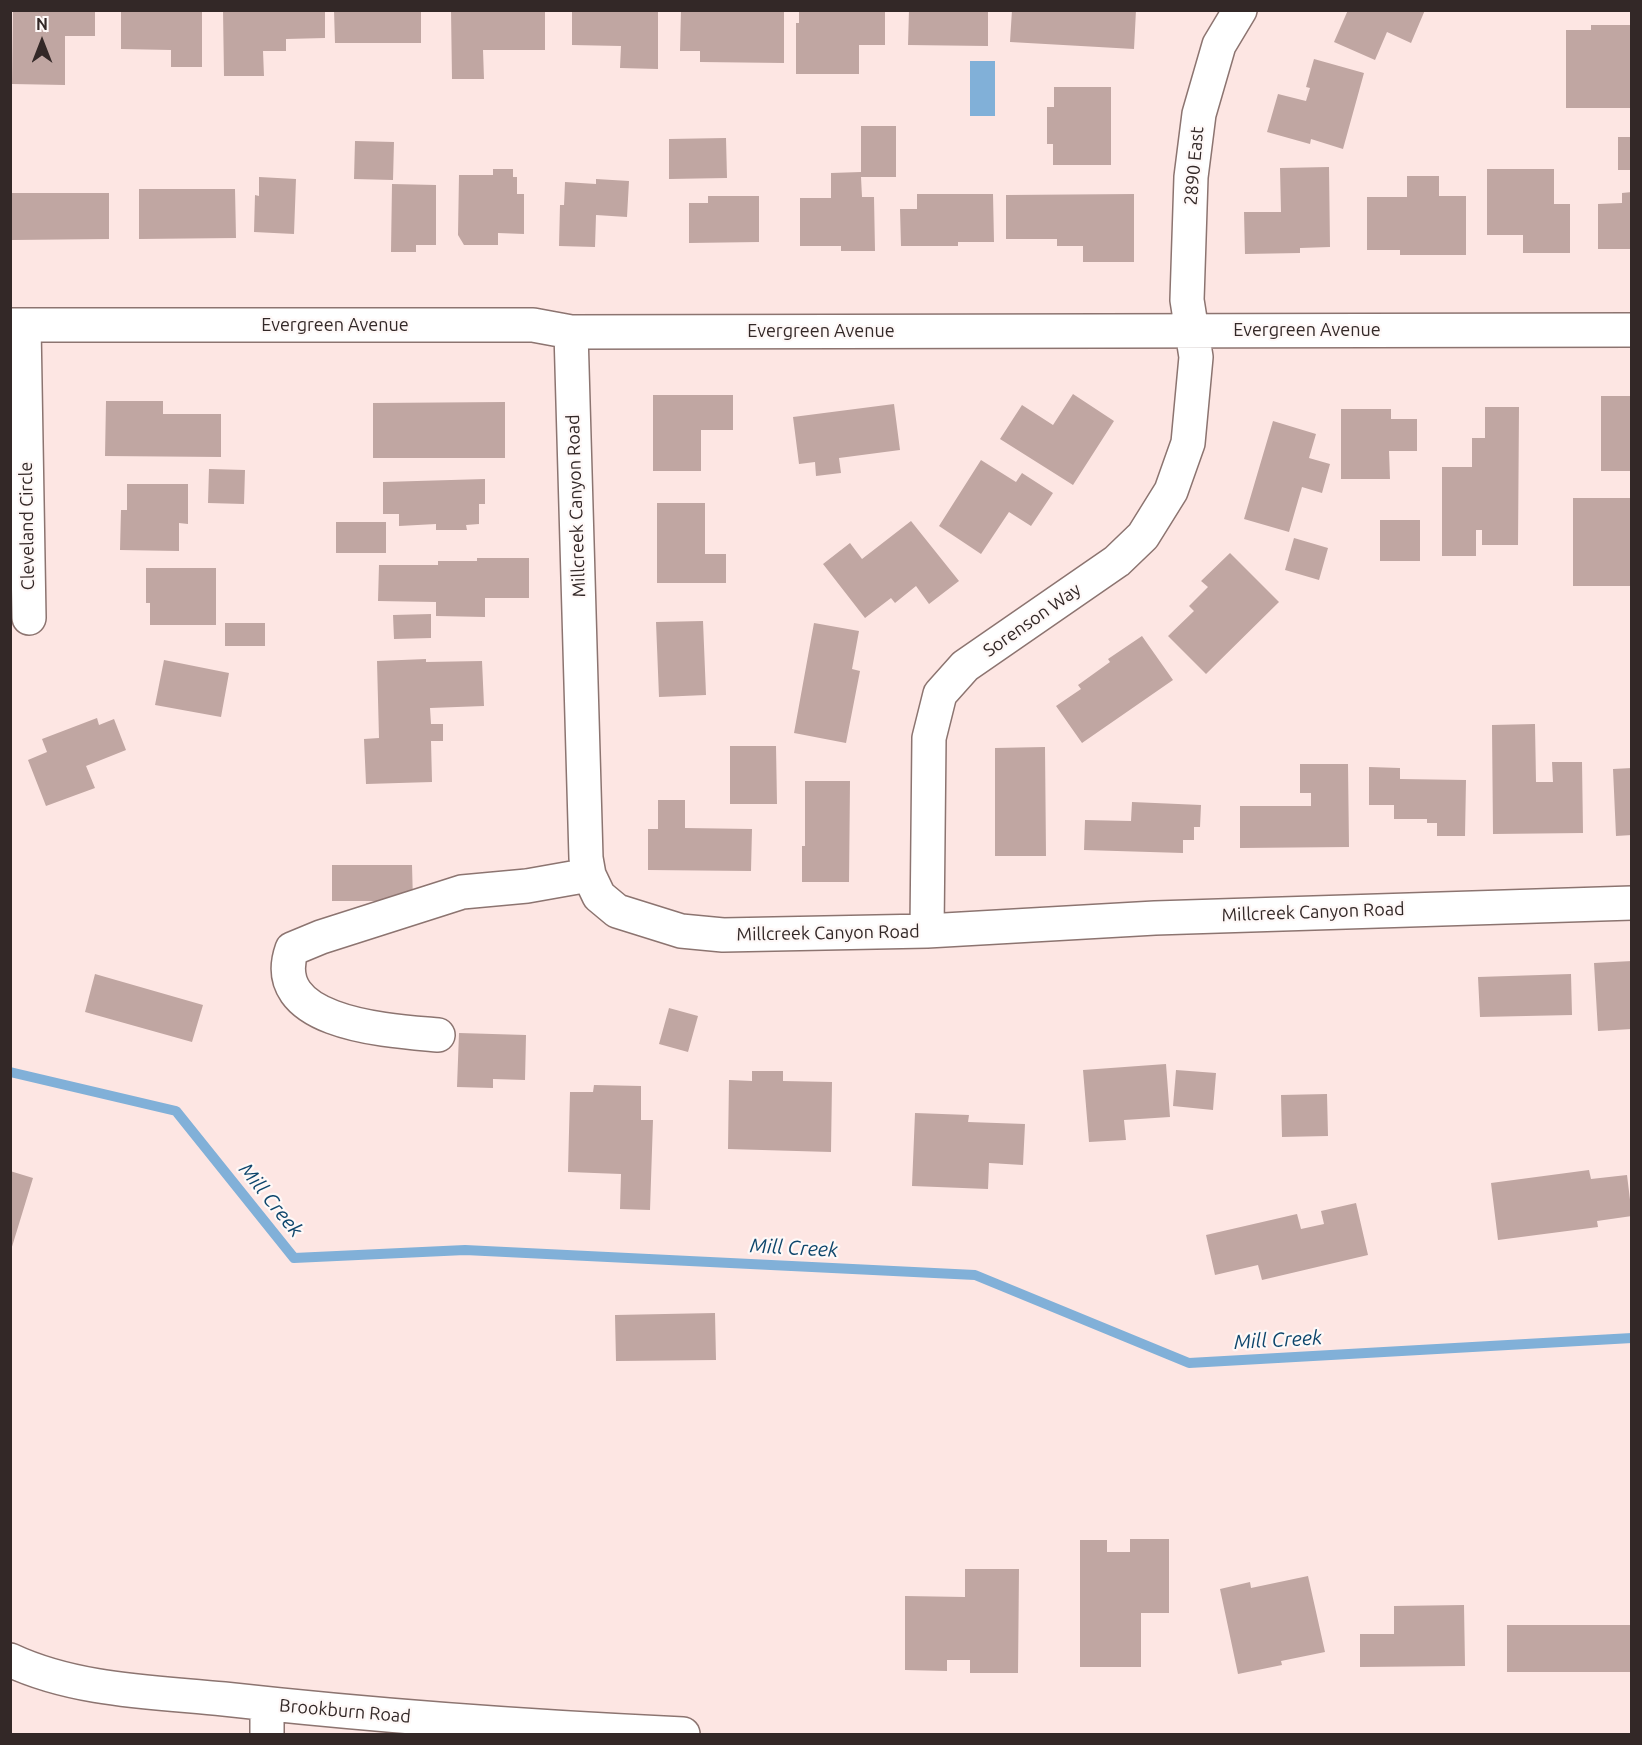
<!DOCTYPE html>
<html>
<head>
<meta charset="utf-8">
<style>
	body { margin:0 }
	#map { position:relative; width:1642px; height:1745px; overflow:hidden; background:#fde6e3; font-family:Ubuntu,sans-serif }
	canvas { display:block }
	.frame { position:absolute; inset:0; border:12px solid #332827; pointer-events:none }
	.north { position:absolute; left:12px; top:12px; width:60px; height:60px; -webkit-text-stroke:4px #fef8f7; paint-order:stroke; rotate:0deg; font-size:16px; font-weight:700; line-height:24px; text-align:center; color:#332827 }
	.north::after { content:''; display:block; margin:auto; width:21px; height:27px; background:#332827; clip-path:polygon(50% 0,100% 100%,50% 72%,0 100%) }
</style>
</head>
<body>
<div id="map">
<canvas width="1642" height="1745"></canvas>
<div class="frame"></div>
<div class="north">N</div>
</div>
<script>
const ctx = document.querySelector('canvas').getContext('2d');
ctx.lineJoin = 'round';
function paint(path, color) { ctx.fillStyle = color; ctx.fill(path, 'evenodd'); }
function strokePath(path, color, width, dash) { ctx.strokeStyle = color; ctx.lineWidth = width; ctx.lineCap = dash ? 'butt' : 'round'; ctx.setLineDash(dash || []); ctx.stroke(path); }
function label(font, color, halo, rows, align = 'center') {
  ctx.font = font + ' Ubuntu,sans-serif'; ctx.lineWidth = 4.5; ctx.setLineDash([]); ctx.textBaseline = 'middle'; ctx.strokeStyle = halo; ctx.fillStyle = color; for (const [text, x, y, turn = 0] of rows) {
    ctx.save(); ctx.translate(x, y); ctx.rotate((+turn || 0) * Math.PI / 180); ctx.textAlign = isNaN(turn) ? turn : align; if (halo) ctx.strokeText(text, 0, 0); ctx.fillText(text, 0, 0); ctx.restore();
  }
}
const water = new Path2D(`
	M 970,61 L 995,61 L 995,116 L 970,116 Z`);
const stream = new Path2D(`
	M 10,1072 L 176,1111 L 294,1258 L 465,1250 L 975,1275 L 1189,1363 L 1632,1338`);
const building = new Path2D(`
	M 13,10 L 95,10 L 95,36 L 65,36 L 65,85 L 12,84 Z
	M 121,10 L 202,10 L 202,67 L 171,67 L 171,50 L 121,49 Z
	M 223,10 L 325,10 L 325,38 L 286,39 L 286,51 L 263,51 L 264,76 L 224,76 Z
	M 334,10 L 421,10 L 421,43 L 335,43 Z
	M 451,10 L 545,10 L 545,50 L 483,50 L 484,79 L 452,79 Z
	M 572,10 L 658,10 L 658,69 L 620,68 L 621,46 L 572,45 Z
	M 681,10 L 784,10 L 784,63 L 700,62 L 700,51 L 680,51 Z
	M 799,10 L 885,10 L 885,45 L 859,45 L 859,74 L 796,74 L 796,23 L 799,23 Z
	M 909,10 L 988,10 L 988,46 L 908,45 Z
	M 1012,10 L 1136,10 L 1134,49 L 1010,42 Z
	M 1348,10 L 1425,10 L 1411,43 L 1387,32 L 1375,60 L 1334,42 Z
	M 1591,25 L 1632,25 L 1632,108 L 1566,108 L 1566,30 L 1591,30 Z
	M 1314,59 L 1364,73 L 1343,149 L 1311,139 L 1310,144 L 1267,132 L 1278,94 L 1306,101 L 1310,88 L 1306,87 Z
	M 1054,87 L 1111,87 L 1111,165 L 1053,165 L 1053,144 L 1047,144 L 1047,107 L 1054,107 Z
	M 861,126 L 896,126 L 896,177 L 861,177 L 862,197 L 874,197 L 875,251 L 841,251 L 841,246 L 800,246 L 800,198 L 831,198 L 831,173 L 861,172 Z
	M 1618,137 L 1632,137 L 1632,170 L 1618,170 Z
	M 726,138 L 727,178 L 669,179 L 669,139 Z
	M 355,141 L 394,142 L 393,180 L 354,179 Z
	M 1329,167 L 1330,247 L 1300,248 L 1300,253 L 1245,254 L 1244,212 L 1281,212 L 1280,168 Z
	M 493,169 L 513,169 L 513,177 L 517,177 L 517,194 L 524,194 L 524,234 L 498,233 L 498,245 L 464,245 L 458,235 L 459,175 L 493,175 Z
	M 1487,169 L 1554,169 L 1554,204 L 1570,204 L 1570,253 L 1523,253 L 1523,235 L 1487,235 Z
	M 1407,176 L 1439,176 L 1439,196 L 1466,196 L 1466,255 L 1400,255 L 1400,250 L 1367,250 L 1367,197 L 1407,197 Z
	M 259,177 L 296,179 L 294,234 L 254,232 L 255,195 L 259,196 Z
	M 596,179 L 629,181 L 627,217 L 596,215 L 595,247 L 559,246 L 560,205 L 564,205 L 565,182 L 596,184 Z
	M 392,184 L 436,185 L 436,245 L 416,245 L 416,252 L 391,252 Z
	M 139,189 L 235,189 L 236,238 L 139,239 Z
	M 1632,192 L 1632,249 L 1598,249 L 1598,204 L 1622,203 L 1622,193 Z
	M 11,193 L 109,193 L 109,239 L 12,240 Z
	M 917,194 L 993,194 L 994,242 L 958,242 L 958,246 L 901,246 L 900,209 L 917,209 Z
	M 1134,194 L 1134,262 L 1083,262 L 1083,246 L 1057,246 L 1057,239 L 1006,239 L 1006,195 Z
	M 708,196 L 759,196 L 759,242 L 689,243 L 689,203 L 708,203 Z
	M 1073,394 L 1114,421 L 1073,485 L 1000,439 L 1022,405 L 1053,425 Z
	M 653,395 L 733,395 L 733,430 L 701,430 L 701,471 L 653,471 Z
	M 1601,396 L 1632,396 L 1632,471 L 1601,471 Z
	M 106,401 L 163,401 L 163,414 L 221,414 L 221,457 L 105,456 Z
	M 505,402 L 505,458 L 373,458 L 373,403 Z
	M 894,404 L 900,450 L 839,458 L 841,473 L 816,476 L 815,462 L 799,464 L 793,417 Z
	M 1485,407 L 1519,407 L 1518,545 L 1482,545 L 1482,530 L 1476,530 L 1476,556 L 1442,556 L 1442,467 L 1472,467 L 1472,438 L 1485,438 Z
	M 1341,409 L 1391,409 L 1391,419 L 1417,419 L 1417,451 L 1389,451 L 1390,479 L 1341,479 Z
	M 1273,421 L 1316,434 L 1309,458 L 1330,464 L 1322,493 L 1302,487 L 1289,532 L 1244,519 Z
	M 981,460 L 1016,482 L 1022,473 L 1053,493 L 1031,526 L 1009,512 L 981,554 L 939,526 Z
	M 209,469 L 245,470 L 244,504 L 208,503 Z
	M 485,479 L 485,504 L 479,504 L 479,524 L 466,525 L 467,530 L 436,530 L 436,524 L 399,526 L 399,514 L 383,514 L 383,482 Z
	M 127,484 L 188,484 L 188,524 L 179,523 L 179,551 L 120,550 L 121,510 L 127,510 Z
	M 1573,498 L 1632,498 L 1632,586 L 1573,586 Z
	M 657,503 L 705,503 L 705,554 L 726,554 L 726,583 L 657,583 Z
	M 1380,520 L 1420,520 L 1420,561 L 1380,561 Z
	M 911,521 L 959,581 L 929,604 L 916,586 L 895,603 L 891,598 L 865,618 L 823,564 L 850,543 L 862,559 Z
	M 336,522 L 386,522 L 386,553 L 336,553 Z
	M 1294,538 L 1328,548 L 1319,580 L 1285,570 Z
	M 1230,553 L 1279,602 L 1206,674 L 1168,636 L 1194,611 L 1189,606 L 1208,587 L 1201,581 Z
	M 477,558 L 529,558 L 529,598 L 485,598 L 485,617 L 436,616 L 436,602 L 378,601 L 379,565 L 438,565 L 438,561 L 477,561 Z
	M 146,568 L 216,568 L 216,625 L 150,625 L 150,603 L 146,603 Z
	M 431,614 L 431,638 L 394,639 L 393,615 Z
	M 703,621 L 706,695 L 659,697 L 656,622 Z
	M 225,623 L 265,623 L 265,646 L 225,646 Z
	M 814,623 L 859,631 L 852,669 L 860,671 L 846,743 L 794,733 Z
	M 1142,636 L 1173,680 L 1082,743 L 1056,706 L 1081,689 L 1078,685 L 1110,662 L 1108,659 Z
	M 426,659 L 426,662 L 482,661 L 484,706 L 430,708 L 431,724 L 443,724 L 443,741 L 431,741 L 432,782 L 366,784 L 364,739 L 379,738 L 377,661 Z
	M 164,660 L 229,673 L 221,717 L 155,705 Z
	M 97,718 L 99,725 L 114,719 L 126,750 L 86,766 L 95,788 L 46,806 L 28,760 L 47,752 L 42,739 Z
	M 1535,724 L 1536,782 L 1553,782 L 1552,762 L 1582,762 L 1583,833 L 1493,834 L 1492,725 Z
	M 730,746 L 776,746 L 777,804 L 730,804 Z
	M 1045,747 L 1046,856 L 995,856 L 995,748 Z
	M 1300,764 L 1348,764 L 1349,847 L 1240,848 L 1240,806 L 1311,806 L 1311,793 L 1300,793 Z
	M 1369,767 L 1400,768 L 1400,779 L 1466,780 L 1465,836 L 1437,836 L 1437,823 L 1427,823 L 1427,819 L 1394,819 L 1394,805 L 1369,805 Z
	M 1632,768 L 1632,835 L 1616,836 L 1613,769 Z
	M 805,781 L 850,781 L 849,882 L 802,882 L 802,846 L 805,846 Z
	M 658,800 L 685,800 L 685,828 L 752,829 L 751,871 L 648,870 L 648,829 L 658,829 Z
	M 1132,802 L 1201,805 L 1200,827 L 1194,827 L 1194,840 L 1183,840 L 1183,853 L 1084,850 L 1085,820 L 1131,821 Z
	M 332,865 L 412,865 L 413,901 L 332,901 Z
	M 1632,961 L 1632,1029 L 1598,1031 L 1594,963 Z
	M 95,974 L 203,1005 L 192,1042 L 85,1012 Z
	M 1571,974 L 1572,1015 L 1480,1017 L 1478,977 Z
	M 669,1008 L 698,1016 L 688,1052 L 659,1044 Z
	M 459,1033 L 526,1035 L 525,1080 L 493,1079 L 493,1088 L 457,1087 Z
	M 1166,1064 L 1170,1117 L 1124,1120 L 1126,1140 L 1089,1142 L 1083,1070 Z
	M 1176,1070 L 1216,1073 L 1213,1110 L 1173,1106 Z
	M 752,1071 L 783,1071 L 783,1081 L 832,1082 L 831,1152 L 728,1149 L 729,1080 L 752,1081 Z
	M 594,1085 L 641,1086 L 641,1120 L 653,1120 L 650,1210 L 620,1209 L 621,1174 L 568,1172 L 570,1092 L 593,1092 Z
	M 1327,1094 L 1328,1136 L 1282,1137 L 1281,1095 Z
	M 915,1113 L 969,1115 L 968,1122 L 1025,1124 L 1023,1165 L 989,1163 L 988,1189 L 912,1186 Z
	M 1589,1170 L 1591,1179 L 1627,1175 L 1632,1216 L 1597,1221 L 1598,1227 L 1498,1240 L 1491,1183 Z
	M 10,1171 L 33,1178 L 11,1250 L 10,1250 Z
	M 1356,1203 L 1368,1255 L 1262,1280 L 1258,1265 L 1215,1275 L 1206,1235 L 1297,1214 L 1301,1229 L 1324,1224 L 1321,1211 Z
	M 715,1313 L 716,1360 L 616,1361 L 615,1315 Z
	M 1130,1539 L 1169,1539 L 1169,1613 L 1141,1613 L 1141,1667 L 1080,1667 L 1080,1540 L 1107,1540 L 1107,1552 L 1130,1552 Z
	M 965,1569 L 1019,1569 L 1018,1673 L 970,1673 L 970,1660 L 947,1660 L 947,1671 L 905,1670 L 905,1596 L 965,1597 Z
	M 1308,1576 L 1325,1652 L 1281,1661 L 1282,1665 L 1238,1674 L 1220,1589 L 1250,1582 L 1251,1588 Z
	M 1464,1605 L 1465,1666 L 1360,1667 L 1360,1634 L 1394,1634 L 1394,1606 Z
	M 1507,1625 L 1632,1625 L 1632,1672 L 1507,1672 Z`);
const minor = new Path2D(`
	M 10,325 L 533,325 L 571,332 L 1632,330
	M 24,325 L 29,618
	M 571,332 L 586,858 L 589,875 L 599,896 L 617,911 L 681,931 L 723,935 L 927,931 L 1155,918 L 1632,903
	M 927,931 L 929,738 L 940,694 L 965,666 L 1117,561 L 1143,536 L 1171,491 L 1188,443 L 1196,357 L 1187,300 L 1191,177 L 1199,114 L 1219,45 L 1240,10
	M 438,1035 C 393,1031 265,1025 292,949 L 321,937 L 462,892 L 527,886 L 589,875
	M 10,1660 C 76,1691 154,1692 224,1699 C 377,1716 530,1727 683,1734
	M 267,1704 L 267,1734`);
const streetNames = [
	["2890 East",1194,166,-85],
	["Evergreen Avenue",335,325],
	["Evergreen Avenue",1307,330],
	["Evergreen Avenue",821,331],
	["Millcreek Canyon Road",576,506,-92],
	["Cleveland Circle",27,526,-91],
	["Sorenson Way",1032,620,-35],
	["Millcreek Canyon Road",1313,912,-2],
	["Millcreek Canyon Road",828,933,-1],
	["Brookburn Road",345,1711,5]
];
const waterNames = [
	["Mill Creek",271,1200,51],
	["Mill Creek",794,1248,3],
	["Mill Creek",1278,1340,-3]
];
paint(water, '#81b0d8');
strokePath(stream, '#81b0d8', 10);
paint(building, '#c0a6a2');
strokePath(minor, '#8c7470', 36);
strokePath(minor, '#fff', 33);
label('18px', '#332827', '#fef8f7', streetNames);
label('italic 20px', '#0e466c', '#fef8f7', waterNames);
</script>
</body>
</html>
